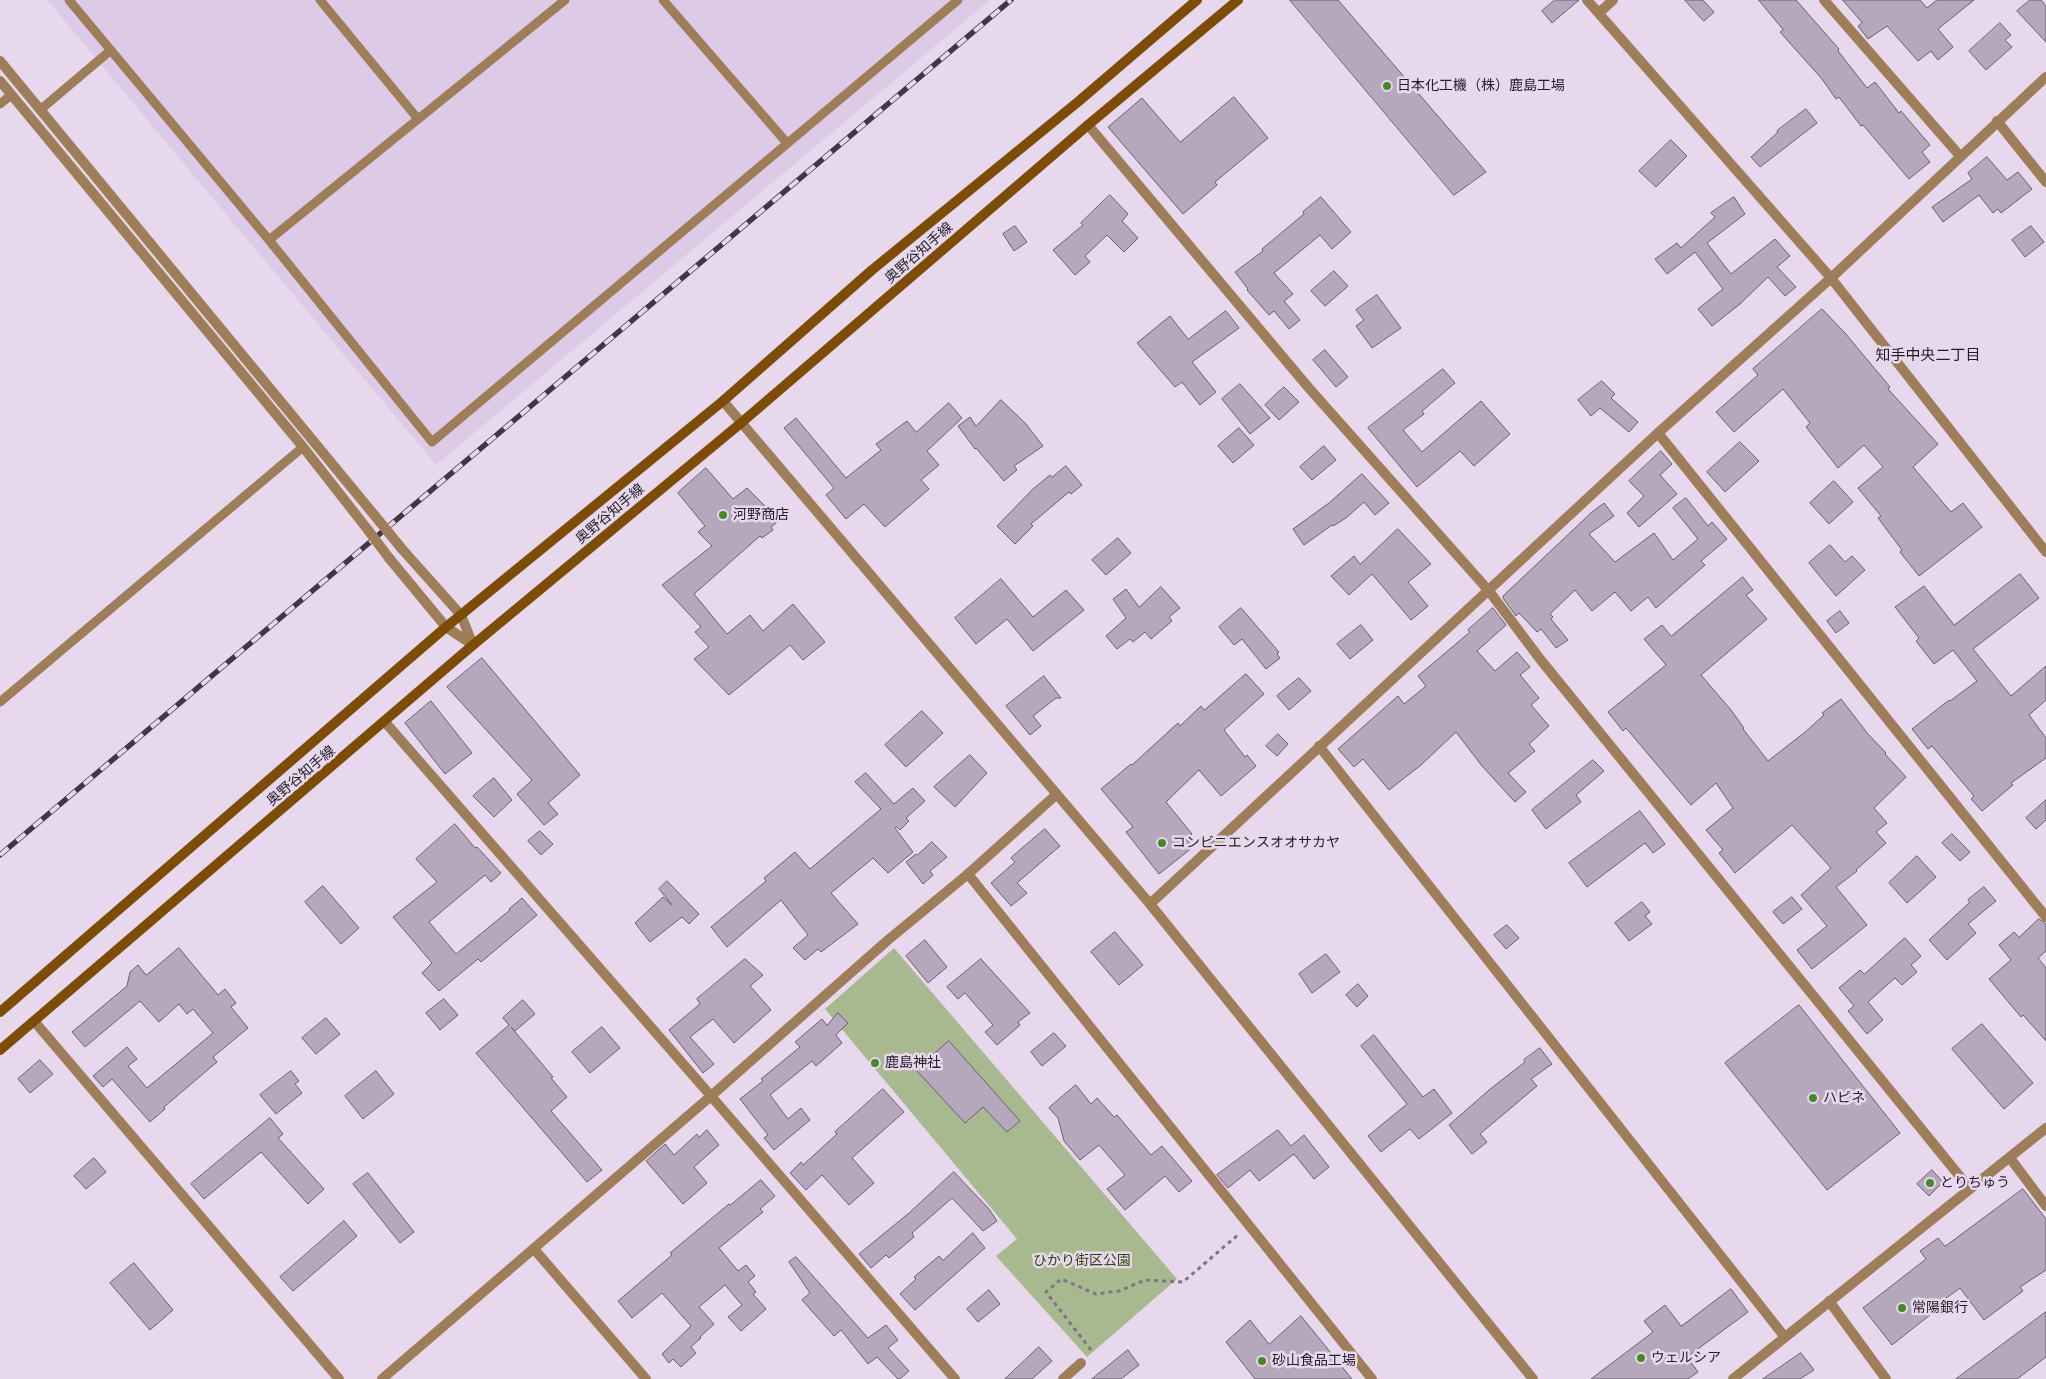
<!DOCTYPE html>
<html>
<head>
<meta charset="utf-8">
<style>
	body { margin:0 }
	canvas { display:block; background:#e7d8ee }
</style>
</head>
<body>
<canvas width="2046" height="1379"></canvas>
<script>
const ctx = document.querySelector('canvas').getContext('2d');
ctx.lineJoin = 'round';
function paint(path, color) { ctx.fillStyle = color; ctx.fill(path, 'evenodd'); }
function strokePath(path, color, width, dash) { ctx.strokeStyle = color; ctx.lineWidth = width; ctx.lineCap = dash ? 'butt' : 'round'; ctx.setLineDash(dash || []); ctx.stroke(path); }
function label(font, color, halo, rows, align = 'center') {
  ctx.font = font + ' Inter,"Noto Sans JP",sans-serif'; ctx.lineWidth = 5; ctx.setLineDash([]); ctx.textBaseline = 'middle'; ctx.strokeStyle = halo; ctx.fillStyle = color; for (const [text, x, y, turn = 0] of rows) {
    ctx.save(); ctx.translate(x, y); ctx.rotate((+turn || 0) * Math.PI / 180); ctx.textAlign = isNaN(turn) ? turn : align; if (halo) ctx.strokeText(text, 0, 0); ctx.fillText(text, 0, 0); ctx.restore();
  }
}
const built = new Path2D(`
	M 47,0 L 990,0 L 436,465 Z`);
const green = new Path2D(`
	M 894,948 L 1177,1279 L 1087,1357 L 996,1256 L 1017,1239 L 825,1009 Z`);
const building = new Path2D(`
	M 1290,0 L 1338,0 L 1486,172 L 1454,195 Z
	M 1555,0 L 1579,0 L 1552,23 L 1542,11 Z
	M 1685,0 L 1703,0 L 1714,12 L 1704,21 Z
	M 1759,0 L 1796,0 L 1839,49 L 1838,51 L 1867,88 L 1875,82 L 1899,113 L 1901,111 L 1930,145 L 1922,152 L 1930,162 L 1909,179 L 1863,125 L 1861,126 L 1839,97 L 1836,99 L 1822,79 L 1780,32 L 1783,30 Z
	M 1843,0 L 1920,0 L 1927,8 L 1937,0 L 1974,0 L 1938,29 L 1953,47 L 1938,60 L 1931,51 L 1918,61 L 1887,26 L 1868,39 L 1858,26 L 1862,23 Z
	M 2030,0 L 2041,0 L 2046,6 L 2046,42 L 2017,11 Z
	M 2000,23 L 2011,35 L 2005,40 L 2012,47 L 1986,70 L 1969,51 Z
	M 1234,97 L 1268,138 L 1215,182 L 1217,185 L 1183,214 L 1108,127 L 1142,98 L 1180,142 Z
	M 1806,109 L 1817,123 L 1760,167 L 1751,157 L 1778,132 L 1777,131 Z
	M 1671,140 L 1687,156 L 1656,187 L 1639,171 Z
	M 1987,157 L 2007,180 L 2018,172 L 2032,189 L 2001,213 L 1998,209 L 1993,213 L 1979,195 L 1943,222 L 1932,207 L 1972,179 L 1968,173 Z
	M 1110,195 L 1128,214 L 1122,221 L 1138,238 L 1124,252 L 1107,235 L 1085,256 L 1090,262 L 1075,275 L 1053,250 L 1083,225 L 1081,223 Z
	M 1321,197 L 1351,232 L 1332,249 L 1320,235 L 1274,273 L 1293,294 L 1284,301 L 1300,320 L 1289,329 L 1274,311 L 1269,315 L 1247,290 L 1248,289 L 1235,272 L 1263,251 L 1262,249 L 1304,214 L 1303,212 Z
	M 1734,197 L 1745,214 L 1707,243 L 1731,274 L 1775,239 L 1790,256 L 1777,267 L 1796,287 L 1785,296 L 1768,277 L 1740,304 L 1712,326 L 1698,309 L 1723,289 L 1695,252 L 1667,274 L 1655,259 L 1677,243 L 1681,248 L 1715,217 L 1711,213 Z
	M 1015,226 L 1027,242 L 1014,251 L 1003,234 Z
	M 2031,226 L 2044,242 L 2025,257 L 2012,240 Z
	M 1334,271 L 1348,286 L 1325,306 L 1311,291 Z
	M 1377,295 L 1401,328 L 1372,348 L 1356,326 L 1364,320 L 1356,310 Z
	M 1822,309 L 1845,333 L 1890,387 L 1888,389 L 1938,444 L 1913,467 L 1951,512 L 1963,503 L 1982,527 L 1919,576 L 1900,552 L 1902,550 L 1878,518 L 1881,516 L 1858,488 L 1883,467 L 1864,445 L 1838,468 L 1806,427 L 1810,423 L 1783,389 L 1734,432 L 1716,412 L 1758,375 L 1753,369 Z
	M 1226,311 L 1239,328 L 1192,362 L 1216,392 L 1200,405 L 1182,382 L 1175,387 L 1137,343 L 1170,316 L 1188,339 Z
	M 1325,350 L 1348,377 L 1336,387 L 1313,360 Z
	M 1443,369 L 1455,383 L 1422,411 L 1424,414 L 1403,430 L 1422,452 L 1481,401 L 1510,434 L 1474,466 L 1460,451 L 1417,487 L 1368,428 Z
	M 1602,381 L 1615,394 L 1611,398 L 1638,422 L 1629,432 L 1600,408 L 1591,416 L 1578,400 Z
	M 1240,384 L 1270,418 L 1250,434 L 1222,399 Z
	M 1284,387 L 1299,402 L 1279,420 L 1265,405 Z
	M 1001,400 L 1026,424 L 1043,446 L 1014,466 L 1017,470 L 1004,481 L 976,448 L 975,449 L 958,426 L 970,417 L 976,426 Z
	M 949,403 L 962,418 L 927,451 L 939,465 L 921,480 L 929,489 L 885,527 L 864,504 L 846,519 L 826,495 L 834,488 L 784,428 L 796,418 L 846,478 L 881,450 L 876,444 L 907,421 L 916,432 Z
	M 1239,428 L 1254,445 L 1233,463 L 1218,446 Z
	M 1740,442 L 1759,461 L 1725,492 L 1707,472 Z
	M 1324,446 L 1336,460 L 1312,480 L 1300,467 Z
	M 1661,451 L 1672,464 L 1660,475 L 1677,494 L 1639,527 L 1627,513 L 1644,496 L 1629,481 Z
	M 1066,466 L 1082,485 L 1071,494 L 1069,492 L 1031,524 L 1033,526 L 1015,544 L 997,526 L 1033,489 L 1050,475 L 1052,477 Z
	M 706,468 L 733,499 L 747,488 L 768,509 L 771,507 L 781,519 L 771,527 L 773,530 L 762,538 L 760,536 L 694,594 L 727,634 L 750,615 L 763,631 L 793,604 L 825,642 L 803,660 L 790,645 L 729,695 L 694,659 L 709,647 L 695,632 L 701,627 L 662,585 L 712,546 L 698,532 L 705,526 L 678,493 Z
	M 1362,474 L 1389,503 L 1375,515 L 1364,502 L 1346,518 L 1333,526 L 1332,525 L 1304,545 L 1293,529 L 1329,503 Z
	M 1834,481 L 1853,502 L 1829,524 L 1810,503 Z
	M 1686,498 L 1708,526 L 1712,522 L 1727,539 L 1701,561 L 1705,565 L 1656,608 L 1648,597 L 1631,611 L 1615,592 L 1592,611 L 1575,590 L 1550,614 L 1553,617 L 1551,619 L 1568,640 L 1556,648 L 1541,629 L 1537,632 L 1519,613 L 1516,616 L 1503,598 L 1503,596 L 1592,512 L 1604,503 L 1614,516 L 1589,534 L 1615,562 L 1654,533 L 1673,560 L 1698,539 L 1673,508 Z
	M 1398,529 L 1431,564 L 1408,582 L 1428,606 L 1411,620 L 1372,574 L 1349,595 L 1331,576 L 1354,556 L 1360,564 Z
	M 1118,538 L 1131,553 L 1106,575 L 1092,560 Z
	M 1830,545 L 1845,562 L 1852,556 L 1865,570 L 1836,596 L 1809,563 Z
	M 2020,574 L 2039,598 L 1973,649 L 2011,696 L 2046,666 L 2046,700 L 2029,715 L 2046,738 L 2046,758 L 2011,783 L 2013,785 L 1982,811 L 1971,799 L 1974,796 L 1932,746 L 1928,749 L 1912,729 L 1949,700 L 1950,701 L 1977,681 L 1953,650 L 1934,664 L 1916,641 L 1919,638 L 1895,607 L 1924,586 L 1954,625 Z
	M 1743,577 L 1753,590 L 1746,595 L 1767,619 L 1701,675 L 1731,710 L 1744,728 L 1743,729 L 1768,761 L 1804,733 L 1824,715 L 1822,713 L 1841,699 L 1868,734 L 1886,753 L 1885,754 L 1906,777 L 1874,808 L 1887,823 L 1876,832 L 1886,843 L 1856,870 L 1857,871 L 1836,887 L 1867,925 L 1812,969 L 1797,950 L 1827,926 L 1801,895 L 1831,868 L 1792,825 L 1735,873 L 1719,853 L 1723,850 L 1706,830 L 1733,808 L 1716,783 L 1691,805 L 1626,728 L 1623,731 L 1608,712 L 1666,665 L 1644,639 L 1662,625 L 1671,636 Z
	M 1001,579 L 1033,617 L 1066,590 L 1084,610 L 1033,651 L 1007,619 L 976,644 L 955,618 Z
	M 1161,587 L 1180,608 L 1169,617 L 1172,621 L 1151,639 L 1145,632 L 1133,642 L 1130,639 L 1117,649 L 1106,636 L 1126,618 L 1113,599 L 1126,589 L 1139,607 Z
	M 1241,608 L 1279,652 L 1277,654 L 1280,658 L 1266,669 L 1242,639 L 1234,645 L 1219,627 Z
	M 1493,608 L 1506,625 L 1477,651 L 1495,671 L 1517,652 L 1530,667 L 1520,675 L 1539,698 L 1531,705 L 1549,726 L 1529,744 L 1535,751 L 1508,773 L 1526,792 L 1515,802 L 1482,766 L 1456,732 L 1421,765 L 1389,790 L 1363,759 L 1354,767 L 1338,749 L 1398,696 L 1404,704 L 1426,686 L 1418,676 L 1470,632 L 1468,630 Z
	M 1840,611 L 1849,623 L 1836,633 L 1827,621 Z
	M 1361,625 L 1373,640 L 1350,659 L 1337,644 Z
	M 482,658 L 580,775 L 548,803 L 558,814 L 544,825 L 517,794 L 532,780 L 447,687 Z
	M 1246,674 L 1264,694 L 1224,730 L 1245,757 L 1247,755 L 1256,766 L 1221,796 L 1199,770 L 1166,802 L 1192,834 L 1186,839 L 1193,847 L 1159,874 L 1126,832 L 1133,827 L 1101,789 L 1131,764 L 1132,765 L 1178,723 L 1180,726 L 1201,706 L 1204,710 Z
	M 1044,676 L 1061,698 L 1056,698 L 1033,716 L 1041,726 L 1030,735 L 1006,706 Z
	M 1299,678 L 1311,691 L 1289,710 L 1277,696 Z
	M 431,701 L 472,753 L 445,774 L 405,723 Z
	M 922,711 L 943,733 L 906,767 L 885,745 Z
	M 1278,734 L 1288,744 L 1277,756 L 1266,746 Z
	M 970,755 L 987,773 L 955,807 L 934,787 Z
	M 1593,760 L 1604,771 L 1576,795 L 1581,802 L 1546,829 L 1532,810 Z
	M 866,773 L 894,804 L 913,788 L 925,801 L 906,818 L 909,821 L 900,830 L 897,827 L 895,828 L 913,852 L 888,873 L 873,858 L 831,893 L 858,924 L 821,952 L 818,949 L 805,960 L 793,948 L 808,935 L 781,900 L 727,947 L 711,927 L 766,881 L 764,878 L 795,852 L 810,869 L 881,809 L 855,782 Z
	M 494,778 L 512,800 L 494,817 L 473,796 Z
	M 2046,800 L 2046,820 L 2036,829 L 2026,818 Z
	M 1640,811 L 1665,844 L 1653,853 L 1645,843 L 1587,887 L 1569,863 Z
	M 455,824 L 475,848 L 477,847 L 501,873 L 491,882 L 485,875 L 429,922 L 456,954 L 510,910 L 509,909 L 522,898 L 537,915 L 481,962 L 478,959 L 439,991 L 422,973 L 432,963 L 393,917 L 437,882 L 416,859 Z
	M 1045,829 L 1060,846 L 1017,883 L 1027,893 L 1011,906 L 991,883 L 1015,862 L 1011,858 Z
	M 540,831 L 553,844 L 541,855 L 528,841 Z
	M 1952,834 L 1970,852 L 1960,861 L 1942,843 Z
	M 932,842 L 947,857 L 930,871 L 933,875 L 923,884 L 906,862 L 916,854 L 917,855 Z
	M 1917,856 L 1936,877 L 1907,903 L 1889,883 Z
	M 667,881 L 699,914 L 689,924 L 682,917 L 650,942 L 635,923 L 663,897 L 672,905 L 659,889 Z
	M 323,886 L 359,928 L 341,944 L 305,902 Z
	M 1984,887 L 1996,901 L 1968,924 L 1976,933 L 1947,960 L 1929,940 L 1970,902 L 1968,900 Z
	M 1792,897 L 1802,909 L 1783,924 L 1773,912 Z
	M 1642,902 L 1650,912 L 1645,916 L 1652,924 L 1629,941 L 1615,923 Z
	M 2039,919 L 2046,924 L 2046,951 L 2038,958 L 2046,968 L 2046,1041 L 2023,1015 L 2021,1017 L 1989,979 L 2011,960 L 1999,945 L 2014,932 L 2019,937 Z
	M 1507,925 L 1519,938 L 1506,949 L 1494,935 Z
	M 1115,932 L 1143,965 L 1119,985 L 1091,952 Z
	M 1905,938 L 1921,956 L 1911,965 L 1917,972 L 1902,985 L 1895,978 L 1868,1002 L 1883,1020 L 1867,1034 L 1848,1011 L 1854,1006 L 1839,988 L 1860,970 L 1864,974 Z
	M 925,940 L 947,967 L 928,983 L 906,956 Z
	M 179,948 L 218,995 L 225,989 L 236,1003 L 231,1007 L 248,1028 L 213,1057 L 217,1062 L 164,1107 L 165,1109 L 150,1122 L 112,1079 L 103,1087 L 93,1076 L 127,1047 L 137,1059 L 128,1066 L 147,1088 L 213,1033 L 193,1009 L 187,1014 L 179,1004 L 159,1022 L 140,1001 L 85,1047 L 72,1032 L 127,986 L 130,972 L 138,965 L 146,975 Z
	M 1326,954 L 1340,972 L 1312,993 L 1299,974 Z
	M 745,959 L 763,975 L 750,986 L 771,1010 L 734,1043 L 713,1019 L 690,1037 L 714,1064 L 703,1073 L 669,1030 L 700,1004 L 697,999 Z
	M 981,959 L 1030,1013 L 1018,1022 L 1020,1025 L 997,1045 L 985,1032 L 993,1025 L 965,993 L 958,999 L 947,987 Z
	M 1358,984 L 1368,996 L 1357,1007 L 1346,995 Z
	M 444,999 L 458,1015 L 440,1030 L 426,1013 Z
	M 523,1000 L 535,1014 L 515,1031 L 511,1027 L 553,1077 L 551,1078 L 567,1097 L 551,1111 L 602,1170 L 587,1182 L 476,1053 L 509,1025 L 503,1018 Z
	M 1799,1005 L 1900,1133 L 1827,1190 L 1725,1063 Z
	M 838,1013 L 848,1023 L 836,1035 L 842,1043 L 816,1066 L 812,1061 L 770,1095 L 788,1119 L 801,1108 L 810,1120 L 774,1150 L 764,1138 L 768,1135 L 740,1099 L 763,1081 L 761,1079 L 800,1047 L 795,1042 L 822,1019 L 827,1025 Z
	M 326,1018 L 340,1034 L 316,1054 L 302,1038 Z
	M 1982,1024 L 2033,1083 L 2004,1109 L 1952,1049 Z
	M 602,1027 L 620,1048 L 590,1073 L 572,1052 Z
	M 1054,1033 L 1066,1046 L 1042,1066 L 1031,1052 Z
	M 1374,1035 L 1423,1097 L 1434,1089 L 1452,1113 L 1419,1139 L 1410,1129 L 1381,1152 L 1368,1136 L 1407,1104 L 1361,1046 Z
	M 949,1041 L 1020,1121 L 1007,1132 L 983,1107 L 965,1123 L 916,1070 Z
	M 1540,1048 L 1552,1064 L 1531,1079 L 1537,1086 L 1480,1134 L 1487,1142 L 1472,1154 L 1449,1125 L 1489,1090 L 1525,1062 L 1524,1060 Z
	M 40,1060 L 53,1074 L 30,1093 L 18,1079 Z
	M 291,1071 L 299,1081 L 295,1084 L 302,1093 L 276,1114 L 260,1095 Z
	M 376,1071 L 394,1094 L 363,1119 L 345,1096 Z
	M 1076,1085 L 1091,1104 L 1097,1098 L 1114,1117 L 1117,1115 L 1151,1155 L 1162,1146 L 1192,1181 L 1179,1192 L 1165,1176 L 1125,1210 L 1107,1189 L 1125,1175 L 1099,1145 L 1080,1160 L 1064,1141 L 1058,1118 L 1049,1108 Z
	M 883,1089 L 904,1112 L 852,1158 L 874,1183 L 849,1205 L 822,1175 L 806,1190 L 790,1173 L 801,1162 L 803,1165 L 837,1134 L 835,1132 Z
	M 270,1118 L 283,1134 L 278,1138 L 324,1189 L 308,1204 L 261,1152 L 204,1199 L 191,1184 Z
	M 707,1130 L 719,1145 L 694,1167 L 707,1183 L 683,1204 L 646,1161 L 665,1144 L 674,1155 L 697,1134 L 699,1137 Z
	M 1278,1130 L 1291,1146 L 1304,1135 L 1329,1167 L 1314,1179 L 1294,1154 L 1259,1181 L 1250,1170 L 1228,1188 L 1217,1175 Z
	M 94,1158 L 106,1172 L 86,1189 L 74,1176 Z
	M 1932,1170 L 1943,1182 L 1929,1196 L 1917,1184 Z
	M 954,1172 L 989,1209 L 997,1221 L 983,1231 L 952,1198 L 912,1233 L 914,1237 L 889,1258 L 886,1255 L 871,1268 L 859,1254 L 909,1213 Z
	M 368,1173 L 414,1232 L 400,1243 L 353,1184 Z
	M 761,1180 L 775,1196 L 760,1209 L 763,1212 L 719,1248 L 738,1271 L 746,1265 L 755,1276 L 748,1282 L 756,1292 L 753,1294 L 766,1309 L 741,1331 L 728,1317 L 742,1305 L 725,1285 L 699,1307 L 714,1324 L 700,1337 L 701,1338 L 691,1347 L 696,1353 L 681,1367 L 673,1359 L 669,1363 L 662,1354 L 691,1326 L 662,1293 L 632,1318 L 618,1301 L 672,1255 L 670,1253 L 729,1204 L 730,1205 Z
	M 2023,1189 L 2046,1219 L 2046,1270 L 2020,1287 L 2023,1291 L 1984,1320 L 1960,1288 L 1938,1304 L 1940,1307 L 1892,1345 L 1863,1308 L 1926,1259 L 1920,1251 L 1938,1238 L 1945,1246 Z
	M 344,1221 L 357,1236 L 293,1291 L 280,1277 Z
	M 973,1233 L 985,1248 L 915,1310 L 900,1294 L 916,1279 L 914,1277 L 939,1256 L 943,1260 Z
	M 796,1257 L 868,1338 L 886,1325 L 898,1340 L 888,1348 L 909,1371 L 900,1379 L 898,1379 L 877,1357 L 868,1364 L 841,1330 L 834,1336 L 802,1300 L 810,1293 L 789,1262 Z
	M 134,1263 L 173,1310 L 150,1330 L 110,1283 Z
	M 1731,1289 L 1748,1312 L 1687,1357 L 1698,1372 L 1688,1379 L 1591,1379 L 1653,1332 L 1644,1321 L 1665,1305 L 1681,1326 Z
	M 989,1290 L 1000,1304 L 978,1322 L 967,1309 Z
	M 2046,1312 L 2046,1357 L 2017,1379 L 1956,1379 Z
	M 1301,1316 L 1352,1379 L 1255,1379 L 1226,1342 L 1250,1320 L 1269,1344 Z
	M 1039,1347 L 1052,1361 L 1032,1379 L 1005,1379 Z
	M 1128,1350 L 1139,1365 L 1121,1379 L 1092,1379 Z
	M 1801,1353 L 1814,1370 L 1800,1379 L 1763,1379 Z`);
const path = new Path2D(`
	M 1091,1350 L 1046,1292 L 1061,1279 L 1096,1294 L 1119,1291 L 1145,1280 L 1183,1282 L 1239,1234`);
const service = new Path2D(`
	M 69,0 L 269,240 L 432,442 L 958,0
	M 320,0 L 418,119
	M 663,0 L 787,143
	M 0,104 L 11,95
	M 40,110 L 111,50
	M 269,240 L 565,0
	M 0,702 L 303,447`);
const minor = new Path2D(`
	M 1824,0 L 1960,156
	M 1599,13 L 1613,0
	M 1997,121 L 2046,182
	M 1658,433 L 2046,917
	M 1319,746 L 1784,1336
	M 968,874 L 1372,1379
	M 711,1096 L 955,1379
	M 2010,1158 L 2046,1206
	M 1063,1379 L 1081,1363`);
const tertiary = new Path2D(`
	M 1587,0 L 1831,278 L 2046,552
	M 0,61 L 380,522
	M 0,81 L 303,447 L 368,530
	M 1088,125 L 1308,387 L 1489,591 L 1540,659 L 1970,1189
	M 723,401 L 1150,904 L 1533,1379
	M 402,549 L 461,615 L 473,645
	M 389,558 L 446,627 L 473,645
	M 385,722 L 711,1096
	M 1150,904 L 1658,433 L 1831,278 L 2046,77
	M 34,1021 L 339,1379
	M 534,1249 L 646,1379
	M 1829,1301 L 1886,1379
	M 382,1379 L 711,1096 L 888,940 L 968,874 L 1057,794
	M 1733,1379 L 2046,1128`);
const secondary = new Path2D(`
	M 0,1012 L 446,627 L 723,401 L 872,270 L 1079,101 L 1197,0
	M 0,1050 L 473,645 L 741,423 L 1088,125 L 1238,0`);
const rail = new Path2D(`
	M 0,855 L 1011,0`);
const tertiaryBridge = new Path2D(`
	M 380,522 L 402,549
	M 368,530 L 389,558`);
const markers = [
	[1387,86,5,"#478728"],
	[723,515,5,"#478728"],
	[1162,843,5,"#478728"],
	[875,1063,5,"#478728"],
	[1813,1098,5,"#478728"],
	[1930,1183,5,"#478728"],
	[1902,1308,5,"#478728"],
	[1641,1358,5,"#478728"],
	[1262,1361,5,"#478728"]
];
const poiNames = [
	["日本化工機（株）鹿島工場",1397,86],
	["河野商店",733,515],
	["コンビニエンスオオサカヤ",1172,843],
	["鹿島神社",885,1063],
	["ハピネ",1823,1098],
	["とりちゅう",1940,1183],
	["常陽銀行",1912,1308],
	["ウェルシア",1651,1358],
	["砂山食品工場",1272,1361]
];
const streetNames = [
	["奥野谷知手線",919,253,-41],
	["奥野谷知手線",610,514,-40],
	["奥野谷知手線",301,776,-40]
];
const parkNames = [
	["ひかり街区公園",1082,1261]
];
const neighbourhoodNames = [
	["知手中央二丁目",1928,355]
];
paint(built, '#ddcae6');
paint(green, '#a8b98f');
paint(building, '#b6a8bc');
strokePath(building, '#6b5e70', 1);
strokePath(path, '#7f7584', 3, [4, 4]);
strokePath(service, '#9e7d59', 9);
strokePath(minor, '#9e7d59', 10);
strokePath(tertiary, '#9e7d59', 10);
strokePath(secondary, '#7d4d08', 10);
strokePath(rail, '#3f3741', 5.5);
strokePath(rail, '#e7d8ee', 4, [11]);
strokePath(tertiaryBridge, '#9e7d59', 10);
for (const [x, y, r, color] of markers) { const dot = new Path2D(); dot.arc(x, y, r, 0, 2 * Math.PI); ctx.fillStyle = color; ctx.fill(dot); strokePath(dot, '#e7d8ee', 2); }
label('14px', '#221c24', '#e7d8ee', poiNames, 'left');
label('14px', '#221c24', '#e7d8ee', streetNames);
label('14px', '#324500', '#e7d8ee', parkNames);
label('15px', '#221c24', '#e7d8ee', neighbourhoodNames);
</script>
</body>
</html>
